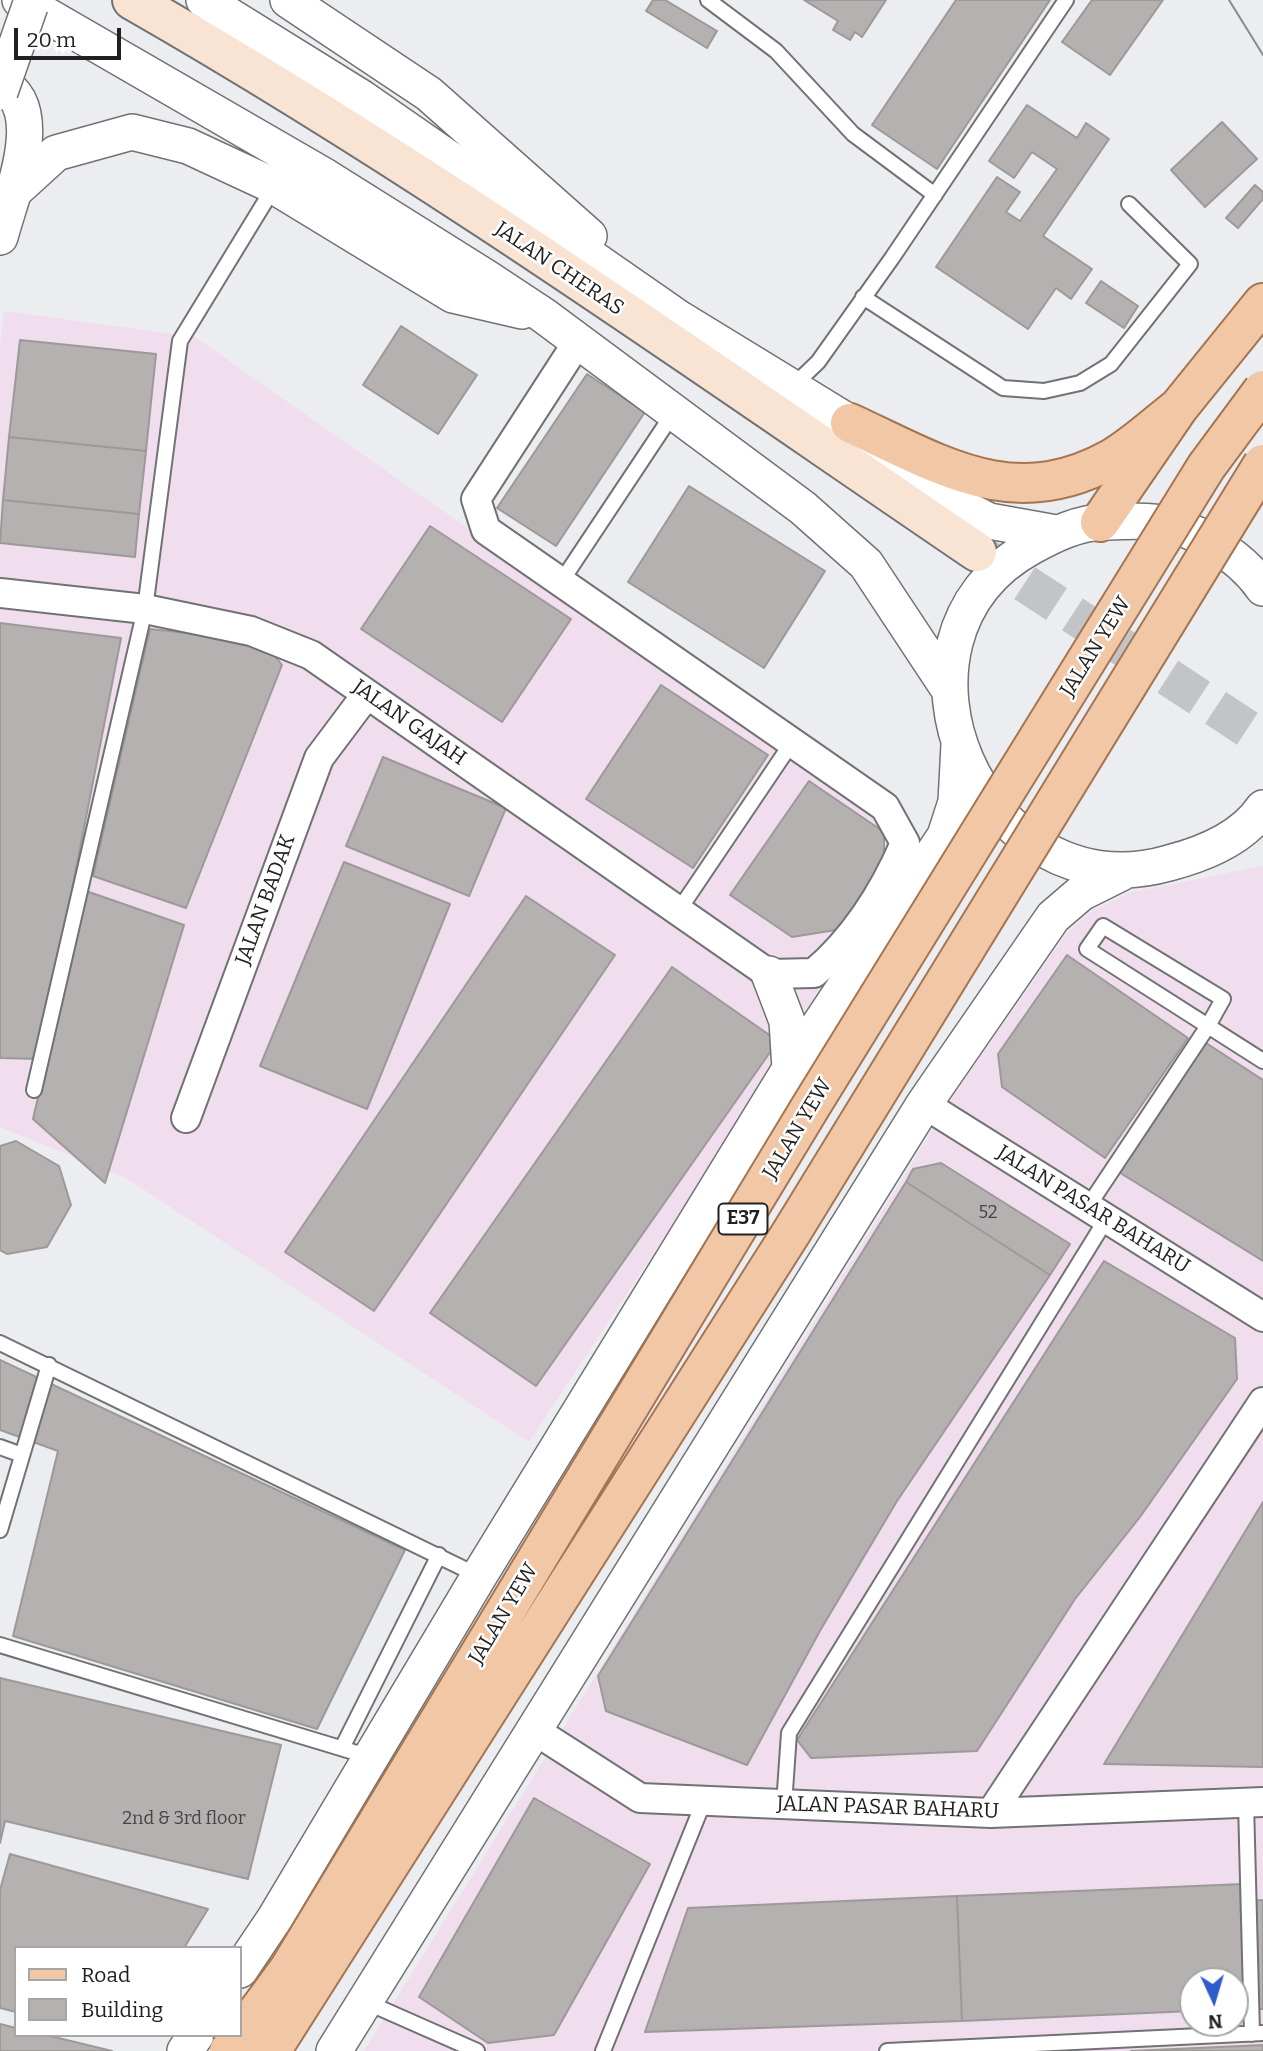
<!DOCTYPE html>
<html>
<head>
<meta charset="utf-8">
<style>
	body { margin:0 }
	#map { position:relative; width:1263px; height:2051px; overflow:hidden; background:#ecedf0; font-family:Bitter,serif }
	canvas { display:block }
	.legend { position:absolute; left:14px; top:1946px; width:228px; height:91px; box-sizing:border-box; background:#fff; border:2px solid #a6a6a7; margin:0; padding:9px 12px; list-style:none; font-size:21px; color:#212122 }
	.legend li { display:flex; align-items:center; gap:14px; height:35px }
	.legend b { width:35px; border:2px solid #a6a6a7 }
	.north { position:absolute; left:1179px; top:1967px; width:70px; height:70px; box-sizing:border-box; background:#fff; border:2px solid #a6a6a7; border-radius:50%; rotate:176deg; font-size:19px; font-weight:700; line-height:28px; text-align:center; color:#212122 }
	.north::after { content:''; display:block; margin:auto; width:24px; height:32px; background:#2e5ccb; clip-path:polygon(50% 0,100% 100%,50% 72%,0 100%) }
	.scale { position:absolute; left:14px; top:28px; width:107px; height:32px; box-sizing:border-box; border:4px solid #212122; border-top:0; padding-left:9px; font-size:21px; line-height:24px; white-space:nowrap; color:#212122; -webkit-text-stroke:5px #fff; paint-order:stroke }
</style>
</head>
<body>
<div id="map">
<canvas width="1263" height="2051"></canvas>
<ul class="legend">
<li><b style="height:9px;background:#f2c7a6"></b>Road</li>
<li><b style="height:19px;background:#b4b1b0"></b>Building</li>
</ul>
<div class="north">N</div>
<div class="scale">20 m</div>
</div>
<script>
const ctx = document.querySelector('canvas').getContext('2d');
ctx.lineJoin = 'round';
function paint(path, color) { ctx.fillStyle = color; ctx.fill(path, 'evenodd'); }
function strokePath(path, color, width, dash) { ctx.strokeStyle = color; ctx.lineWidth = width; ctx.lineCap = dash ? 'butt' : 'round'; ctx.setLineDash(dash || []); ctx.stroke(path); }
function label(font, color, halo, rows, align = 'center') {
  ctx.font = font + ' Bitter,serif'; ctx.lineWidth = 5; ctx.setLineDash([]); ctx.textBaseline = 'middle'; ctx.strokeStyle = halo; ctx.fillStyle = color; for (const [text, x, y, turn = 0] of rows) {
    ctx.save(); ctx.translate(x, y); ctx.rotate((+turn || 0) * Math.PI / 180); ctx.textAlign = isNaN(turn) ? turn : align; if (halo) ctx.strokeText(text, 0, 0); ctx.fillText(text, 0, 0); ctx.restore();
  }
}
const commercial = new Path2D(`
	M 4,311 L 195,337 L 880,817 L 904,873 L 529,1442 L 126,1178 L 0,1127 L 0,345 Z
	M 1263,866 L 1263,2051 L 364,2051 L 954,1095 L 1066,934 L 1093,910 L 1132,892 ZM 1193,1981 L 1235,1981 L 1235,2023 L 1193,2023 Z`);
const building = new Path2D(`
	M 653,0 L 665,0 L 717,31 L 707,48 L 646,11 Z
	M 804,0 L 886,0 L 862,37 L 855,32 L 850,40 L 833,30 L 838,21 Z
	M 956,0 L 1050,0 L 937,169 L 872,125 Z
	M 1092,0 L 1163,0 L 1110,75 L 1062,42 Z
	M 1027,105 L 1077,138 L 1086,123 L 1109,139 L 1043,236 L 1092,269 L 1071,299 L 1056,288 L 1028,329 L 936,267 L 997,177 L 1020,192 L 1006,212 L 1020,221 L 1057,169 L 1032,152 L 1014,178 L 989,161 Z
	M 1222,122 L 1257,159 L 1205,207 L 1171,170 Z
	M 1255,185 L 1263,192 L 1263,199 L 1238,228 L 1226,218 Z
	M 1101,281 L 1138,306 L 1124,328 L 1086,303 Z
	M 401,326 L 477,375 L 438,434 L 363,385 Z
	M 20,340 L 156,354 L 146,451 L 9,437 Z
	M 587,374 L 645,412 L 556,546 L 497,508 Z
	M 9,437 L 146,451 L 139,514 L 3,500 Z
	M 689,486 L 825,571 L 764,668 L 628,582 Z
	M 3,500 L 139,514 L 135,557 L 0,543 Z
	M 430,526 L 571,619 L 502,722 L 361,629 Z
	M 0,623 L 121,638 L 39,1059 L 0,1058 Z
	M 150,629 L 263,641 L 282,665 L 186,908 L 93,876 Z
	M 661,685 L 768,755 L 693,868 L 586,799 Z
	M 383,757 L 506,808 L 469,896 L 346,846 Z
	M 809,781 L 884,832 L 884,872 L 842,929 L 792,937 L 730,895 Z
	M 344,862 L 450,904 L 367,1109 L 260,1066 Z
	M 86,891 L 184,925 L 105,1183 L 33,1119 Z
	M 526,896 L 615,955 L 374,1311 L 285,1252 Z
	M 1067,955 L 1188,1038 L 1105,1158 L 1002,1087 L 998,1054 Z
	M 672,967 L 778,1041 L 536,1386 L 430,1313 Z
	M 1203,1041 L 1263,1080 L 1263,1261 L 1117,1171 Z
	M 16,1141 L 59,1166 L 71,1205 L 47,1247 L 7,1254 L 0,1250 L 0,1146 Z
	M 941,1163 L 1070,1244 L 1050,1275 L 906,1182 L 913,1169 Z
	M 906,1182 L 1050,1275 L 897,1501 L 821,1629 L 747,1765 L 606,1711 L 598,1676 Z
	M 1104,1261 L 1235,1338 L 1237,1379 L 1140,1517 L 1075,1599 L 977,1751 L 811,1758 L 797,1740 Z
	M 0,1360 L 405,1550 L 317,1729 L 13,1636 L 58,1451 L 0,1430 Z
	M 1263,1502 L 1263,1767 L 1104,1764 Z
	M 0,1678 L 281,1745 L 248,1879 L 5,1821 L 0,1843 Z
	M 534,1798 L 650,1864 L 554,2035 L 488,2043 L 419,1997 Z
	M 10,1854 L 208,1909 L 184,1948 L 16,1948 L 16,2012 L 0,2008 L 0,1890 Z
	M 1243,1884 L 1248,2009 L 1235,2009 L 1235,1981 L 1193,1981 L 1193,2011 L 962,2021 L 957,1896 Z
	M 957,1896 L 962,2021 L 645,2032 L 688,1908 Z
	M 1263,1900 L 1263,2009 L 1257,2009 L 1250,1901 Z
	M 0,2024 L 16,2028 L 16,2035 L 46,2035 L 112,2051 L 0,2051 Z
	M 1263,2045 L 1263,2051 L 1131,2051 Z`);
const secondaryTunnel = new Path2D(`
	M 977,552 L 1263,739`);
const service = new Path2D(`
	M 708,0 L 776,51 L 853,134 L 935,195
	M 863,297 L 1003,388 L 1044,391 L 1080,383 L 1111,364 L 1190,264 L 1129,204
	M 792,387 L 818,362 L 892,258 L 1066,0
	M 561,582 L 674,412
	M 679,910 L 793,741
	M 34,1090 L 145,609 L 180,341 L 274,187
	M 1087,1208 L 1208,1026 L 1223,999 L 1103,926 L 1087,949 L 1263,1061
	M 0,1343 L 479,1576
	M 0,1447 L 22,1455
	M 0,1530 L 49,1365
	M 0,1645 L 370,1757
	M 342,1748 L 439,1555
	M 1246,1803 L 1252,2034
	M 784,1805 L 789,1733 L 1107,1218
	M 366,2002 L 477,2051
	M 603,2051 L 704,1801
	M 887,2051 L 1263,2033`);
const minor = new Path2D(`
	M 0,593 L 145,609 L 251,631 L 311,655 L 769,974 L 814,973 C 855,938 884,892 905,843 L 885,807 L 486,530 L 476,499 L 577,343
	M 924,1104 L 1263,1317
	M 186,1118 L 319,758 L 367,694
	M 534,1730 L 640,1798 L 991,1813 L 1263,1802
	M 991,1813 L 1263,1402`);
const tertiary = new Path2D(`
	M 20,0 L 326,177 L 487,278 L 543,315 L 803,508 L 866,564 L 950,691
	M 204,0 L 362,98 L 680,319 L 850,423 L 954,503 L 989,521 L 1056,533
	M 288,0 L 429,94 L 589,236
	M 0,83 C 50,108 10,197 0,237
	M 11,194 L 56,153 L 132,132 L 188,146 L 274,186 L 453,295 L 522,311
	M 1263,588 C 1241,556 1192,525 1153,522 C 1137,520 1121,522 1105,522 C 1079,522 1053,535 1031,547 C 862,640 981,917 1169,863 C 1204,854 1242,839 1263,808
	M 769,974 L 787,1021 L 790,1069
	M 240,1970 L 275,1918 L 479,1576 L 790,1069 L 945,836 L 956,802 L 959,745
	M 185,2051 L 196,2035
	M 334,2051 L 924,1104 L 1053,917 L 1081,893 L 1123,872`);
const secondary = new Path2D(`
	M 132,0 C 424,167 699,363 977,552`);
const primary = new Path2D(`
	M 850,423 C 941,465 1013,513 1111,459 C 1135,445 1157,424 1179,407
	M 1100,522 L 1179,407 L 1263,303`);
const tram = new Path2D(`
	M 1229,0 L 1263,55`);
const tertiaryBridge = new Path2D(`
	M 0,92 L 30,6`);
const primaryBridge = new Path2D(`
	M 229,2051 L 289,1969 L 811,1106 L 1206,467 L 1263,390
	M 271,2051 L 791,1233 L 1263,464`);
const numberNames = [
	["52",988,1213],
	["2nd & 3rd floor",184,1819]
];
const shields = [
	[743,1219,49]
];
const shieldNames = [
	["E37",743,1219]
];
const streetNames = [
	["JALAN CHERAS",559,269,34],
	["JALAN YEW",1096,647,-58],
	["JALAN GAJAH",409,723,35],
	["JALAN BADAK",266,900,-70],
	["JALAN YEW",798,1129,-59],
	["JALAN PASAR BAHARU",1093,1210,32],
	["JALAN YEW",504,1614,-59],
	["JALAN PASAR BAHARU",888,1808,2]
];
paint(commercial, '#f0dded');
paint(building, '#b4b1b0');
strokePath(building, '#9d9999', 2);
strokePath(secondaryTunnel, '#c3c4c7', 38, [38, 19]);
strokePath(service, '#707274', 18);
strokePath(minor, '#707274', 32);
strokePath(tertiary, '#707274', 38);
strokePath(secondary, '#707274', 42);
strokePath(primary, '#a47551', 42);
strokePath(service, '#fff', 14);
strokePath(minor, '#fff', 28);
strokePath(tertiary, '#fff', 35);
strokePath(secondary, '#f9e3d3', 38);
strokePath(primary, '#f2c7a6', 38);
strokePath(tram, '#8b8b8d', 2);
strokePath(tertiaryBridge, '#707274', 38, []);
strokePath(primaryBridge, '#a47551', 42, []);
strokePath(tertiaryBridge, '#fff', 35);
strokePath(primaryBridge, '#f2c7a6', 38);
label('18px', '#464546', null, numberNames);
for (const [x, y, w] of shields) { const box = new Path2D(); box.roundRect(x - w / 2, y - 15.5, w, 31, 5); ctx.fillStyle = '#fff'; ctx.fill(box); strokePath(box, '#212122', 2); }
label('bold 19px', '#212122', null, shieldNames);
label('21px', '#212122', '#fff', streetNames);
</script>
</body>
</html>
